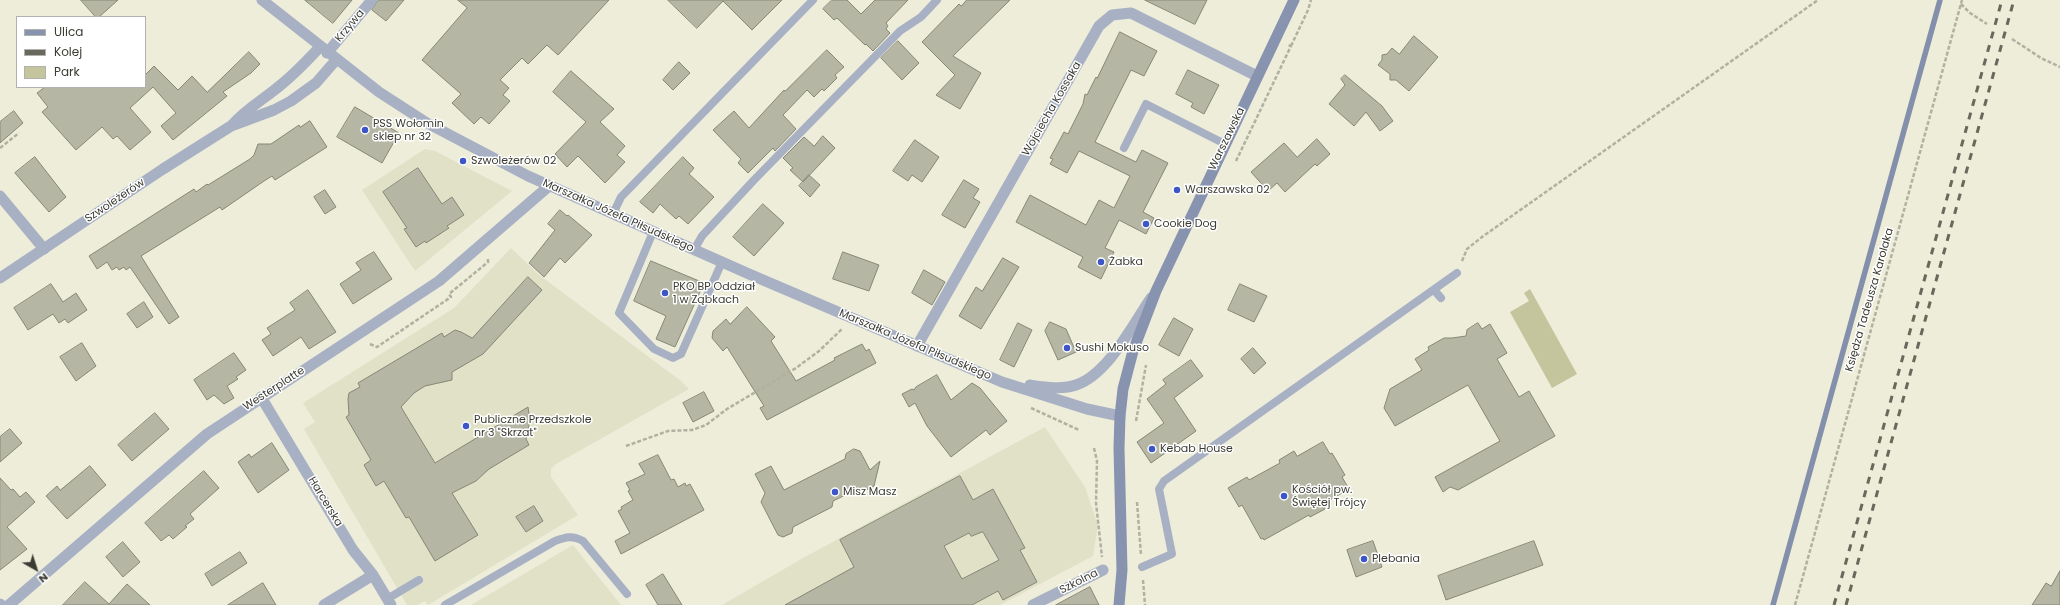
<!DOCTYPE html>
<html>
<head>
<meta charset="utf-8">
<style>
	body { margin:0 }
	#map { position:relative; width:2060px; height:605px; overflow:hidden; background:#ededda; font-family:Poppins,sans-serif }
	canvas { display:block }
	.legend { position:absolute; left:16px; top:16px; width:130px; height:72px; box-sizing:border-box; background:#fff; border:1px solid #b1b1ad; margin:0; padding:5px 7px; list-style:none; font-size:12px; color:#3b3b33 }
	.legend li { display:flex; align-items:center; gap:8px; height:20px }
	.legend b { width:20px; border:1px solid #b1b1ad }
	.north { position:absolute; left:16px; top:549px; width:40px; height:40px; -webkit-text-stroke:3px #fff; paint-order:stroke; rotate:141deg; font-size:11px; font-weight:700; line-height:16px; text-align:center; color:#3b3b33 }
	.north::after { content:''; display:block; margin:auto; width:14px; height:18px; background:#3b3b33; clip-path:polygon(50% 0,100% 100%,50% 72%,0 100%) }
</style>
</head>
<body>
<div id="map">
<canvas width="2060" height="605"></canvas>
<ul class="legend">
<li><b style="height:5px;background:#8893b0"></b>Ulica</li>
<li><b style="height:5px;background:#68685d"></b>Kolej</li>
<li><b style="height:11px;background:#c4c49d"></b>Park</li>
</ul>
<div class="north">N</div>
</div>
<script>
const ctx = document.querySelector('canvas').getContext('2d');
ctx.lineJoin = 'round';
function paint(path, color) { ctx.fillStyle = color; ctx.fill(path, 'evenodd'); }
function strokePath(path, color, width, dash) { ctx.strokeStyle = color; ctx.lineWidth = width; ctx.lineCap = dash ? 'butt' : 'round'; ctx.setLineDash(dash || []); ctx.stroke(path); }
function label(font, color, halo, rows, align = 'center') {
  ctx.font = font + ' Poppins,sans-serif'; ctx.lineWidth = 3; ctx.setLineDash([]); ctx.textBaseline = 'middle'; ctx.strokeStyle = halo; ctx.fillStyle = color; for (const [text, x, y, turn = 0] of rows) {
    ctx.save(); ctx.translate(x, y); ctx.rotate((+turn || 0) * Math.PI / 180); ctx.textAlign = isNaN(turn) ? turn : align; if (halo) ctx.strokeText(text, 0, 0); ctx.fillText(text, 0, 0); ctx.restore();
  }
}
const built = new Path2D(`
	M 425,149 L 435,151 L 512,191 L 415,271 L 362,190 Z
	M 511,248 L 538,274 L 681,381 L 689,389 L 556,464 L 551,469 L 551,477 L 578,515 L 428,605 L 425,601 L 417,605 L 407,605 L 304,429 L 315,422 L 303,403 L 454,308 Z
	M 1045,427 L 1085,487 L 1098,525 L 1093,556 L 1000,605 L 722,605 L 803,558 Z
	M 573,545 L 621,605 L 471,605 Z`);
const green = new Path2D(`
	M 1530,289 L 1577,374 L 1552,388 L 1510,312 L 1529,301 L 1524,293 Z`);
const stream = new Path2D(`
	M 1773,605 L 1940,0`);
const building = new Path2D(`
	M 81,0 L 118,0 L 99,17 L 96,17 Z
	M 305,0 L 352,0 L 333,23 Z
	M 379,0 L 404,0 L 386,21 L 372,10 Z
	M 458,0 L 609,0 L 558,55 L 547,45 L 528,64 L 522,58 L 500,80 L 509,88 L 503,95 L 510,101 L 489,124 L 481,117 L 474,124 L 452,103 L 461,94 L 422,60 L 467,8 Z
	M 668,0 L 782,0 L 752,30 L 723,1 L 697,28 Z
	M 832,0 L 847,0 L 861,14 L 875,0 L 908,0 L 886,23 L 888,26 L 886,29 L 890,33 L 873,51 L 866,44 L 865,45 L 837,18 L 834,20 L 823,9 Z
	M 967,0 L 1010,0 L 953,56 L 981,73 L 960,109 L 936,95 L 955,75 L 922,42 L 959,4 L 961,6 Z
	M 1145,0 L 1207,0 L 1195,24 Z
	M 1120,32 L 1157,51 L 1144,76 L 1131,70 L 1095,142 L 1136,162 L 1142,150 L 1168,163 L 1143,212 L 1154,218 L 1146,234 L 1119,220 L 1105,248 L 1114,252 L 1101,279 L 1078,267 L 1083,257 L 1016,222 L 1030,195 L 1086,225 L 1099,200 L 1114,208 L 1130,176 L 1079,151 L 1067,173 L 1050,164 L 1053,159 L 1050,158 L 1064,132 L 1068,134 L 1083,104 L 1085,94 L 1087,95 L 1096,77 L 1097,78 Z
	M 1414,36 L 1438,57 L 1409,91 L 1396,80 L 1390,80 L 1390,74 L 1378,65 L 1382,60 L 1382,55 L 1387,54 L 1392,48 L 1399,54 Z
	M 898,41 L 919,63 L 902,80 L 881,58 Z
	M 827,50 L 844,67 L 835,75 L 837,78 L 824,91 L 822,89 L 814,97 L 807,90 L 783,115 L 796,129 L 775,151 L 773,148 L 748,173 L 738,163 L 741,159 L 713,130 L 734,111 L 749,128 L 784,90 L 785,91 Z
	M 249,52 L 260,64 L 251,73 L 223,92 L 227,96 L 173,140 L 161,126 L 176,113 L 153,87 L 130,108 L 151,132 L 130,150 L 117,136 L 113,139 L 102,127 L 76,150 L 42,112 L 48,107 L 37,93 L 45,87 L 145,87 L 145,75 L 154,66 L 178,90 L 192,76 L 207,92 Z
	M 679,62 L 690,73 L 673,90 L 663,80 Z
	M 1188,70 L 1219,85 L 1204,114 L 1191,107 L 1193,103 L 1176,94 Z
	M 571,71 L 614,109 L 600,122 L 625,146 L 617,155 L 625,162 L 605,183 L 578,156 L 567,167 L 555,154 L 586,122 L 553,92 Z
	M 1345,75 L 1382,106 L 1393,121 L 1380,131 L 1366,112 L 1354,126 L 1329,104 L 1345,85 L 1341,79 Z
	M 355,107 L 399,133 L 382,163 L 337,137 Z
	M 14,111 L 23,123 L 0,143 L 0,122 Z
	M 310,121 L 327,147 L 275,180 L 272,176 L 264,181 L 222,210 L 220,207 L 141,256 L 179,317 L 169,324 L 130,267 L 126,270 L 124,267 L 119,270 L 117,267 L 112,270 L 107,262 L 97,269 L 89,256 L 194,189 L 196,192 L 207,184 L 208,185 L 250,159 L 254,155 L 258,144 L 271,144 L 299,125 L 300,127 Z
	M 823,136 L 835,148 L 803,182 L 790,170 L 793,168 L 783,158 L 804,137 L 814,146 Z
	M 1317,139 L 1330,154 L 1317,166 L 1315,164 L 1285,192 L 1277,183 L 1268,191 L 1251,172 L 1284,143 L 1297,157 Z
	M 915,140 L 939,157 L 922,182 L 912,175 L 908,181 L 893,171 Z
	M 35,157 L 66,197 L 49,212 L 15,173 Z
	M 683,157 L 694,168 L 689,174 L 714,197 L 688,224 L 679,216 L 676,219 L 660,204 L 653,213 L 640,202 Z
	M 418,168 L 442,204 L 452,197 L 464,215 L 447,226 L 449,228 L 426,243 L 425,241 L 416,247 L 404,229 L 407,228 L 383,192 Z
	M 809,175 L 820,185 L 810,197 L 799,186 Z
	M 964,180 L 979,189 L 973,198 L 980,202 L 965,228 L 942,215 Z
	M 325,190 L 336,207 L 325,214 L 314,197 Z
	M 763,204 L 784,223 L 754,256 L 733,237 Z
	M 560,210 L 567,216 L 568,215 L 592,235 L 565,263 L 560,258 L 544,277 L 529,263 L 555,230 L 548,224 Z
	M 374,252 L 392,279 L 353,304 L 340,284 L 361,270 L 356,263 Z
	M 843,252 L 879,265 L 869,291 L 833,279 Z
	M 1003,258 L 1019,267 L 981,329 L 959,316 L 976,287 L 982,291 Z
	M 651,261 L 704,283 L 675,347 L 656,339 L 666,316 L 634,301 Z
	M 924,270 L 945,282 L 932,305 L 912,293 Z
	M 528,277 L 542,290 L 483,354 L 452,372 L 452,380 L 425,386 L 414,393 L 401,407 L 435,463 L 528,407 L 530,420 L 526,439 L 529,445 L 489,469 L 476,481 L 452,493 L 478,535 L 435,561 L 409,517 L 406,518 L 384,481 L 376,486 L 364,465 L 371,460 L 346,417 L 349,415 L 348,399 L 349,393 L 360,387 L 358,383 L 442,333 L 444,337 L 455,330 L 461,332 L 472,338 Z
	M 51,284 L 63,302 L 76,293 L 87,310 L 68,323 L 65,319 L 59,323 L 53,314 L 28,330 L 14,308 Z
	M 1240,284 L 1267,296 L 1254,322 L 1228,310 Z
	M 308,290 L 336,332 L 309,349 L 301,337 L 273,356 L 262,340 L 271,334 L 267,328 L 295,310 L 290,303 Z
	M 144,302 L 153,317 L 137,328 L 127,314 Z
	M 747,307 L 775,337 L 771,341 L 796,381 L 835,360 L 834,358 L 862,344 L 866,351 L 869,349 L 876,363 L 767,420 L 760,408 L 764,406 L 727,347 L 723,351 L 712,338 L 713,331 L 726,319 L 730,324 Z
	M 1174,318 L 1193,329 L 1179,356 L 1159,345 Z
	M 1050,322 L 1066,329 L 1076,352 L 1058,360 L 1045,331 Z
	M 1018,323 L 1032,330 L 1014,367 L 1000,360 Z
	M 1478,323 L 1482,329 L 1490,324 L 1507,353 L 1497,359 L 1519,397 L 1529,391 L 1555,436 L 1458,490 L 1450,487 L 1443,492 L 1435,477 L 1500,441 L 1468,385 L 1395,426 L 1384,408 L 1390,389 L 1422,370 L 1415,359 L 1429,350 L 1428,347 L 1444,338 L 1452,338 L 1466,336 L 1467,330 Z
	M 82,343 L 96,366 L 76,381 L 60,357 Z
	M 1253,348 L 1266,363 L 1254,374 L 1241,359 Z
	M 234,353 L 246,370 L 236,377 L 238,379 L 227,386 L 234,398 L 224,404 L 214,395 L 207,400 L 194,380 Z
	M 1191,360 L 1203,376 L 1174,398 L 1196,431 L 1151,463 L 1137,442 L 1164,423 L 1147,399 L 1166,384 L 1163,380 Z
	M 937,375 L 951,400 L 972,383 L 980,388 L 1007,421 L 990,435 L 986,430 L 951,457 L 927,426 L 915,403 L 909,407 L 902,394 L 912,389 L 914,390 L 916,387 Z
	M 704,392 L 714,411 L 693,422 L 683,403 Z
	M 155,413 L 169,429 L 132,461 L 118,445 Z
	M 10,429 L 22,443 L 0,462 L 0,437 Z
	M 1323,442 L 1330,454 L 1332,453 L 1345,475 L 1342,477 L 1349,489 L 1323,504 L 1325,509 L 1310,517 L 1309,515 L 1264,540 L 1263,538 L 1261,539 L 1242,505 L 1239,507 L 1228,488 L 1247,477 L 1249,480 L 1280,463 L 1279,460 L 1294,451 L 1297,456 Z
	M 272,443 L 289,470 L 258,493 L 238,462 L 249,454 L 251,457 Z
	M 854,449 L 860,451 L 870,470 L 880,461 L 874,486 L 866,490 L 860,488 L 833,501 L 832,507 L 793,527 L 792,533 L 783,537 L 778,535 L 761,502 L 765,493 L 755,474 L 771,466 L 784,490 L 845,459 L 846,454 Z
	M 658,455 L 671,480 L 674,479 L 678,487 L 685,483 L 686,486 L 690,484 L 704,510 L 621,554 L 615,541 L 630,533 L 618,511 L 622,509 L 621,507 L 633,500 L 628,491 L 630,490 L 626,483 L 645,474 L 639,464 Z
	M 90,466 L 106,485 L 67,519 L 46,496 L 57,486 L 60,490 Z
	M 204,471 L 219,488 L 190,514 L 194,519 L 185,526 L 187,527 L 173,539 L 169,535 L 161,541 L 145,523 Z
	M 960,476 L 973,500 L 993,489 L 1025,548 L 1020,550 L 1037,582 L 1003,600 L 998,591 L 972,605 L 785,605 L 854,567 L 840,540 ZM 983,532 L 999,560 L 962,579 L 944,546 L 969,533 L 971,536 Z
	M 0,478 L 11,490 L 13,489 L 20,497 L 26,492 L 35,502 L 7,527 L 27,549 L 0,570 Z
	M 534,506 L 543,521 L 526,532 L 516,517 Z
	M 1373,541 L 1382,567 L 1356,577 L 1347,550 Z
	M 1534,541 L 1543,565 L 1446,600 L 1438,576 Z
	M 123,542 L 140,562 L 123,577 L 106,557 Z
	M 240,552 L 247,563 L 212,586 L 205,574 Z
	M 2060,571 L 2060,605 L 2032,605 L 2046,583 L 2051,586 Z
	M 663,574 L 682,605 L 658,605 L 646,585 Z
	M 85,582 L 109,604 L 127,584 L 150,605 L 63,605 Z
	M 263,583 L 276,605 L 228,605 Z
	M 1090,587 L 1099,605 L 1056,605 Z`);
const path = new Path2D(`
	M 1961,4 L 1970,13 L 1987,24
	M 2012,39 L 2041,58 L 2060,67
	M 1291,46 L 1308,10 L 1311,0
	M 0,148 L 19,133
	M 1236,161 L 1291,46 L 1288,45
	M 1462,261 L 1467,249 L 1482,237 L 1818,0
	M 370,344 L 377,347 L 451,297 L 449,294 L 488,262 L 488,258
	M 1031,408 L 1079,430
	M 1136,421 L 1146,365
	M 626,446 L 668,431 L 692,430 L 706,425 L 727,409 L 796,368 L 819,351 L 842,329
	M 1094,448 L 1097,461 L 1096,503 L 1102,557
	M 1137,502 L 1141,555
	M 1143,580 L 1145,605
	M 1795,605 L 1962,0`);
const service = new Path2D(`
	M 1124,148 L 1146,104 L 1225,144
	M 613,214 L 621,197 L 813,0
	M 653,232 L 619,313 L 654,349 L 673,358 L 681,354 L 722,262
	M 694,250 L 702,236 L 754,180 L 900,31 L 921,17 L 937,0
	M 1434,290 L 1441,298
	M 1142,567 L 1172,554 L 1159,489 L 1164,481 L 1457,273
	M 387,599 L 419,580
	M 445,605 L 555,541 C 566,537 572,535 583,541 L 627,594`);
const minor = new Path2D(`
	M 327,53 L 372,0
	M 0,196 L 44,249
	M 917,346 L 1099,26 L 1112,15 L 1131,13 L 1257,76
	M 261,397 L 353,550 L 373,575 L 391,605
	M 0,604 L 1,605
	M 9,605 L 207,434 L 439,281 L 549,186
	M 324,605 L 373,575
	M 1033,605 L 1103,570`);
const tertiary = new Path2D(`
	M 262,0 L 379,92 L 427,123 L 528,176 L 749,274 L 1002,382 L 1087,409 L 1120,416
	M 231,126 C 245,110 261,101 277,88 C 293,76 306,62 320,47
	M 0,278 L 163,169 L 231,126 L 274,110 L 291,101 L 316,83 L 336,60
	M 1030,385 C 1044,387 1062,390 1076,385 C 1108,374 1132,326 1151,298`);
const secondary = new Path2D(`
	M 1119,605 L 1122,570 L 1119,448 L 1120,416 L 1123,389 L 1133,351 L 1156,291 L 1294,0`);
const rail = new Path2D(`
	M 1834,605 L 2002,0
	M 1846,605 L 2014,0`);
const markers = [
	[365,130,4,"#3c55c7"],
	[463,161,4,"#3c55c7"],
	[1177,190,4,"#3c55c7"],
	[1146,224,4,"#3c55c7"],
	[1101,262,4,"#3c55c7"],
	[665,293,4,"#3c55c7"],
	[1067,348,4,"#3c55c7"],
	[466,426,4,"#3c55c7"],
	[1152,449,4,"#3c55c7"],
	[835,492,4,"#3c55c7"],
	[1284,496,4,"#3c55c7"],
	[1364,559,4,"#3c55c7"]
];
const streetNames = [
	["Krzywa",350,26,-50],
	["Wojciecha Kossaka",1052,109,-60],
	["Warszawska",1227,139,-64],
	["Szwoleżerów",115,201,-34],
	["Marszałka Józefa Piłsudskiego",618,216,24],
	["Księdza Tadeusza Karolaka",1870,300,-74],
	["Marszałka Józefa Piłsudskiego",915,345,23],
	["Westerplatte",274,389,-33],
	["Harcerska",325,502,59],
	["Szkolna",1079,582,-27]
];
const poiNames = [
	["PSS Wołomin",373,124],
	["sklep nr 32",373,137],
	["Szwoleżerów 02",471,161],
	["Warszawska 02",1185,190],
	["Cookie Dog",1154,224],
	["Żabka",1109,262],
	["PKO BP Oddział",673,287],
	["1 w Ząbkach",673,300],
	["Sushi Mokuso",1075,348],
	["Publiczne Przedszkole",474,420],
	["nr 3 \"Skrzat\"",474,433],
	["Kebab House",1160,449],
	["Kościół pw.",1292,490],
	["Świętej Trójcy",1292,503],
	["Misz Masz",843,492],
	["Plebania",1372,559]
];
paint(built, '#e1e1c7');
paint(green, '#c4c49d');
strokePath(stream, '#848fac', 5.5);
paint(building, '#b6b6a4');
strokePath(building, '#868775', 1);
strokePath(path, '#b1b1a2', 2.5, [4, 2]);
strokePath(service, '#a8b0c4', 8);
strokePath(minor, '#a8b0c4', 11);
strokePath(tertiary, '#a8b0c4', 11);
strokePath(secondary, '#8893b0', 11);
strokePath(rail, '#68685d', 3, [7, 7]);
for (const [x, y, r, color] of markers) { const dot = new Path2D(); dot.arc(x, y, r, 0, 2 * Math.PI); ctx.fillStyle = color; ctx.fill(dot); strokePath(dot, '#fff', 1.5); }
label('11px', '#3b3b33', '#fff', streetNames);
label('11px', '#3b3b33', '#fff', poiNames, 'left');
</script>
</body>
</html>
